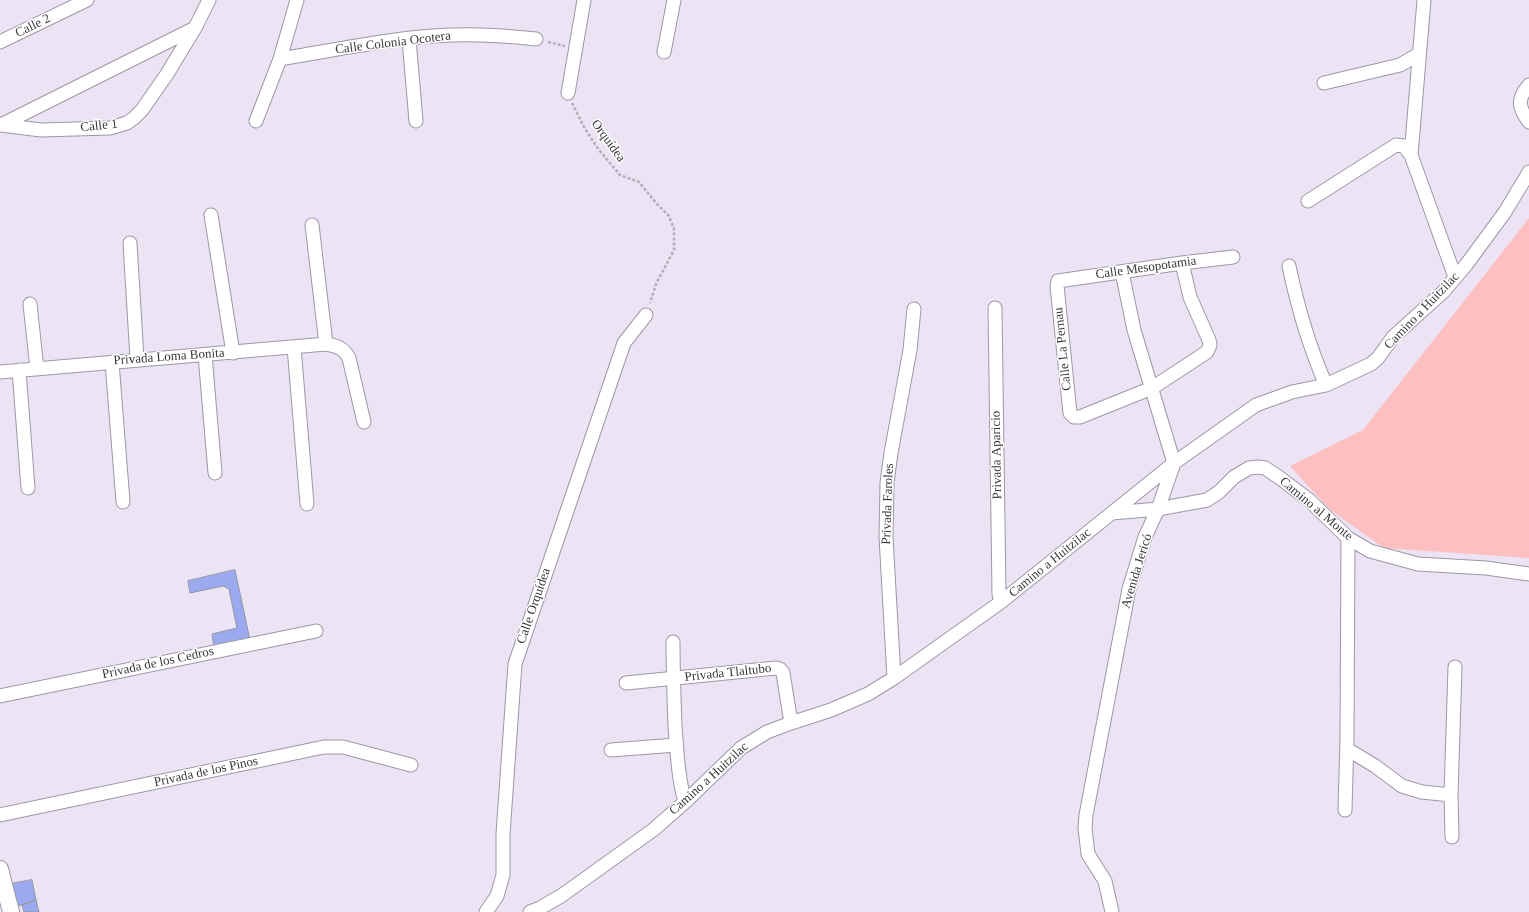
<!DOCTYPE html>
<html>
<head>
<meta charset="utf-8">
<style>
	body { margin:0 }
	canvas { display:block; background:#ece3f4 }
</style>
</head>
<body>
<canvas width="1529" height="912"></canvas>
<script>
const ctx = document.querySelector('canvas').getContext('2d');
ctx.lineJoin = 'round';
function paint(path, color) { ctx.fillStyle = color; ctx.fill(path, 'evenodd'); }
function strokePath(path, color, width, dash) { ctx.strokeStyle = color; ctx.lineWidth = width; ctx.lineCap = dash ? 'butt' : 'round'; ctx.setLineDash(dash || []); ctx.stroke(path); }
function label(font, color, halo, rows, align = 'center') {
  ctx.font = font + ' "Times New Roman",serif'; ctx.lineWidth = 3; ctx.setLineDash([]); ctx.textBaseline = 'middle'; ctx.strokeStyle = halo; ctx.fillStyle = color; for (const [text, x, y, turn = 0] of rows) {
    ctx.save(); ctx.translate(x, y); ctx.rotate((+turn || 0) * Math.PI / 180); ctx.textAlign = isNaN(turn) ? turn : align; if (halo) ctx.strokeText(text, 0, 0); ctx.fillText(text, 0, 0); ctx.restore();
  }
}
const green = new Path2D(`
	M 1529,218 L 1529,558 L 1384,548 L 1329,509 L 1290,466 L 1363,430 Z`);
const building = new Path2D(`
	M 235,570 L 250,640 L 214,648 L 212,634 L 237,628 L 229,589 L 223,586 L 190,593 L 188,581 Z
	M 32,880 L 36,900 L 15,907 L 10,884 Z
	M 36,900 L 39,912 L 24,912 L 22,905 Z`);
const path = new Path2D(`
	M 548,42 L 565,46
	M 572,103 L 585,129 L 599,150 L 620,175 L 639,182 L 657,204 L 669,216 L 674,229 L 674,250 L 656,284 L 650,303`);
const minor = new Path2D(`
	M 1424,0 L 1411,155 L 1455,277
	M 409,39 L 416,121
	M 0,42 L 87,0
	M 664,52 L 674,0
	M 280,59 C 336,50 394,37 451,35 C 479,34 508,36 536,39
	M 1324,83 L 1400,65 L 1419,54
	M 1529,85 C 1517,99 1518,107 1529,122
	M 568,93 L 584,0
	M 256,121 L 280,59 L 297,0
	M 0,125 L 41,130 L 110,128 L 127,123 L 134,118 L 142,110 L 167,74 L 195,28 L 209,0
	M 1,125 L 195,28
	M 1308,201 L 1396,145 L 1404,146 L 1411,155
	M 211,215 L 233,353
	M 312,225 L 326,344
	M 130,243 L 137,359
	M 1182,263 L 1190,297 L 1209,340 L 1210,345 L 1207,352 L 1152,388 L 1080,417 L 1074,417 L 1070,413 L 1057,286 L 1058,281 L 1182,263 L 1233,257
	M 1289,266 C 1298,309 1308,344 1326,385
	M 30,304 L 37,369
	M 995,308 L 999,594 L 1001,602
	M 294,347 L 307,504
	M 205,355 L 215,473
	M 112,362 L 123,502
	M 19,370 L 28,488
	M 0,372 L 326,344 C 337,346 344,348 349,358 L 364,422
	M 1112,513 L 1158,509 L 1207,500 L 1219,492 L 1234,477 L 1249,468 L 1258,467 L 1265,468 L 1280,478 L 1309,500 L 1348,538 L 1370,551 L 1418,564 L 1486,568 L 1529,574
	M 673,642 C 673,670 674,698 675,726 C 677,752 678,777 685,802
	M 894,678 L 886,537 L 887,483 L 891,453 L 910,350 L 914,309
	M 626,683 L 776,668 L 780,669 L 783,673 L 791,723
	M 0,696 L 316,631
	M 1347,749 L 1375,766 L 1402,786 L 1422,792 L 1451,795 L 1455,667
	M 611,750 L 676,745
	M 1451,795 L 1452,837
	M 1345,810 L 1347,738 L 1348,538
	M 0,815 L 324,747 L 343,747 L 411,765
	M 486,912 L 497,896 L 503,875 L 503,834 L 515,664 L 624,343 L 646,315
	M 530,912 L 540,908 L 561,896 L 653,830 L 685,802 L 741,748 L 767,732 L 791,723 L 831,710 L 868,694 L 894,678 L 1001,602 L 1174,463 L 1256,405 L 1292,392 L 1326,385 L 1371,364 L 1378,358 L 1393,337 L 1443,292 L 1466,265 L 1505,212 L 1529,172
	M 1112,912 L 1105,881 L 1088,854 L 1085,828 L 1086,815 L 1129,589 L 1145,537 L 1158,509 L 1174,463 L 1134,330 L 1122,272`);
const tertiary = new Path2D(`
	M 0,869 L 11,912`);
const streetNames = [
	["Calle 2",33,26,-26],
	["Calle Colonia Ocotera",393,43,-7],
	["Calle 1",99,126,-6],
	["Orquídea",608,141,54],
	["Calle Mesopotamia",1146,268,-8],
	["Camino a Huitzilac",1422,311,-46],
	["Calle La Pernau",1063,349,-96],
	["Privada Loma Bonita",169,357,-4],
	["Privada Aparicio",997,455,-91],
	["Privada Faroles",888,504,-88],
	["Camino al Monte",1316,509,40],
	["Camino a Huitzilac",1050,563,-39],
	["Avenida Jericó",1137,571,-73],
	["Calle Orquídea",534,606,-71],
	["Privada de los Cedros",158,663,-12],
	["Privada Tlaltubo",728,673,-6],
	["Privada de los Pinos",206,772,-12],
	["Camino a Huitzilac",709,779,-42]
];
paint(green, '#febfc0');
paint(building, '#9baaee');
strokePath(building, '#9195a5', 1);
strokePath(minor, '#9e97a6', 15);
strokePath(tertiary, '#9e97a6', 18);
strokePath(path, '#b4adba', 2.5, [3, 2]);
strokePath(minor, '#fff', 13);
strokePath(tertiary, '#fff', 16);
label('13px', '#3a373d', '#fff', streetNames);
</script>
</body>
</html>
